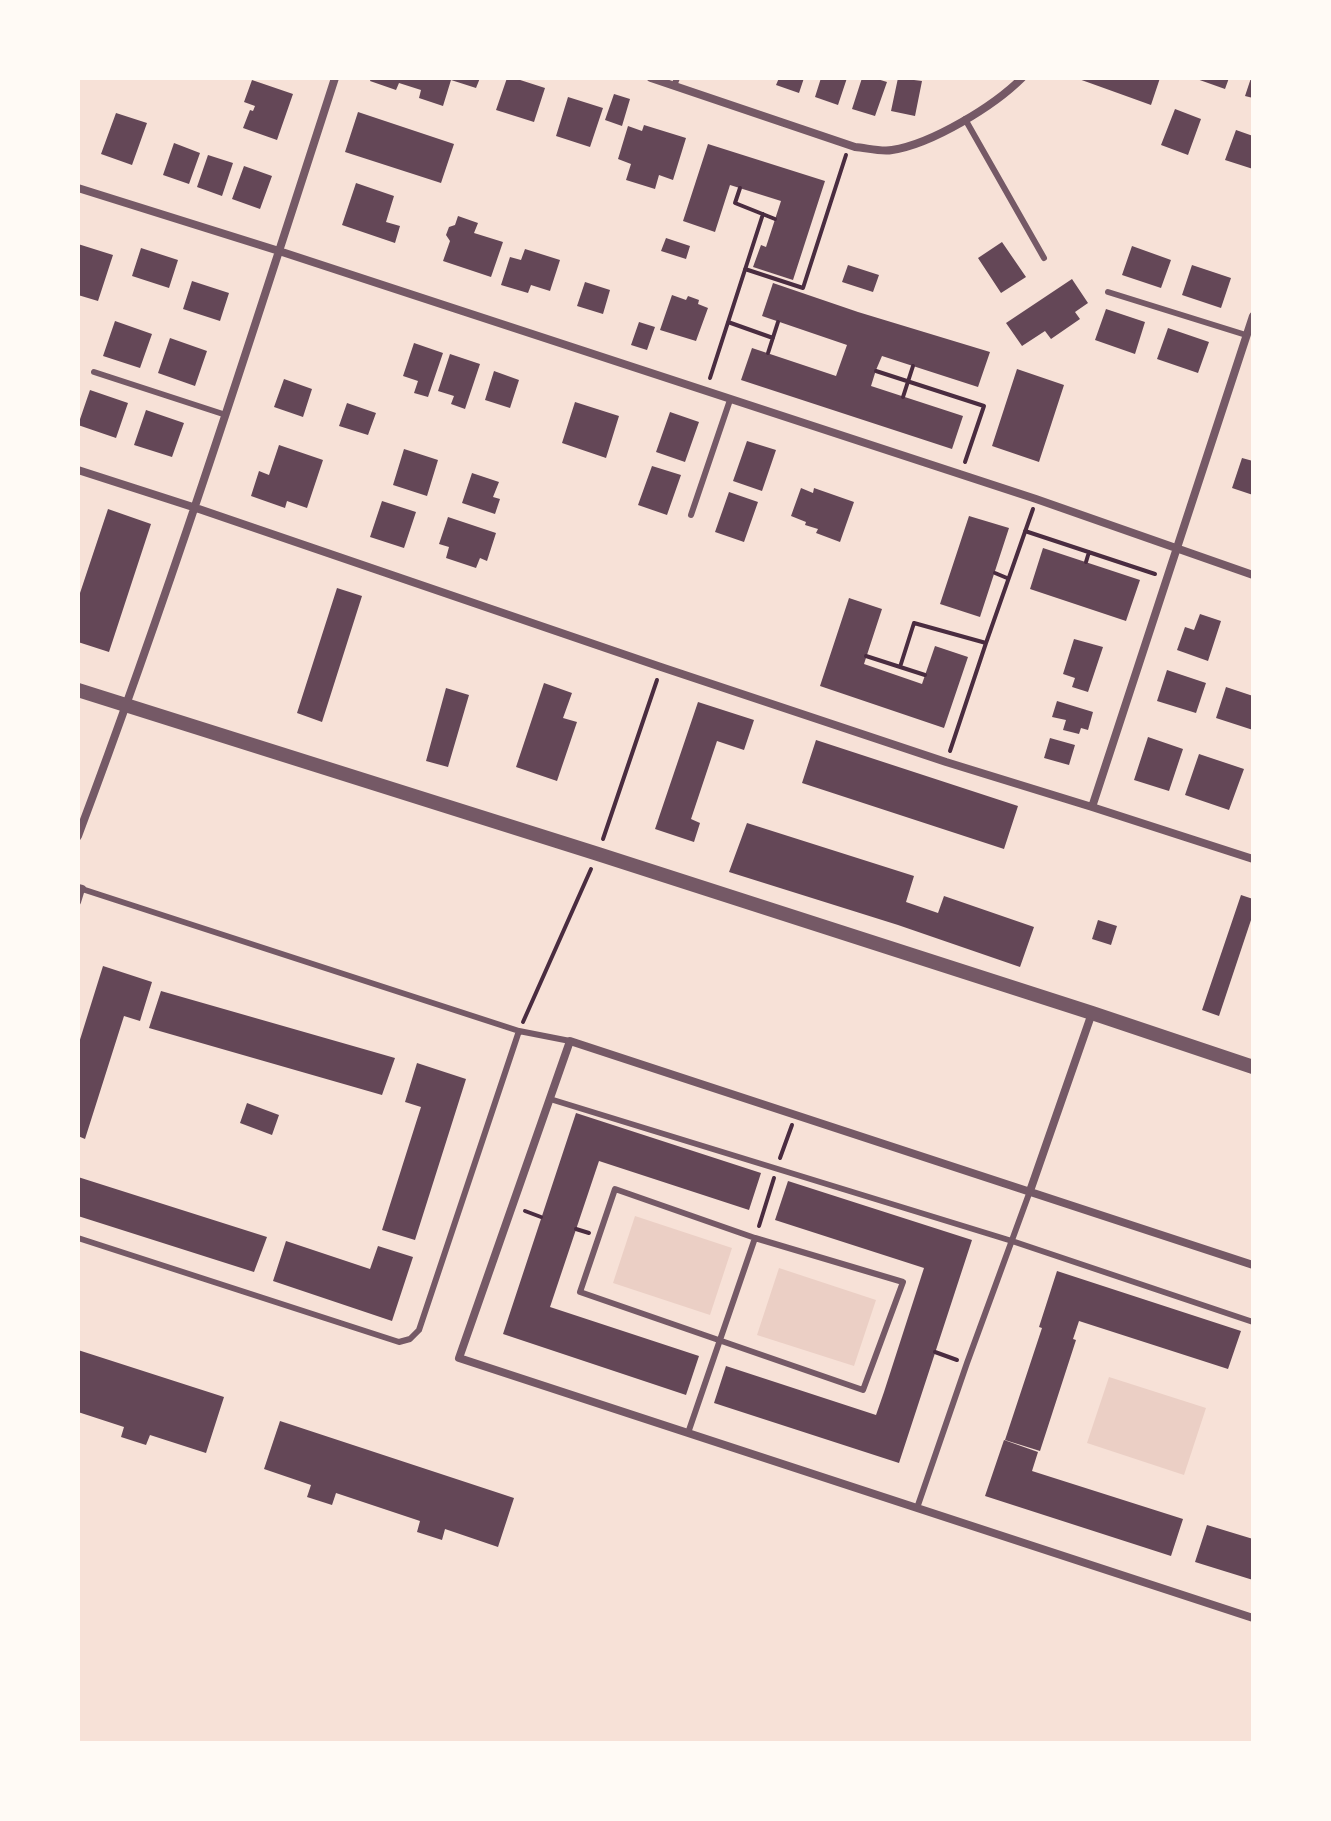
<!DOCTYPE html>
<html>
<head>
<meta charset="utf-8">
<style>
	body { margin:0 }
	#map { position:relative; width:1331px; height:1821px; overflow:hidden; background:#f7e1d7; font-family:"IBM Plex Serif",serif }
	canvas { display:block }
	.frame { position:absolute; inset:0; border:80px solid #fffaf5; pointer-events:none }
</style>
</head>
<body>
<div id="map">
<canvas width="1331" height="1821"></canvas>
<div class="frame"></div>
</div>
<script>
const ctx = document.querySelector('canvas').getContext('2d');
ctx.lineJoin = 'round';
function paint(path, color) { ctx.fillStyle = color; ctx.fill(path, 'evenodd'); }
function strokePath(path, color, width, dash) { ctx.strokeStyle = color; ctx.lineWidth = width; ctx.lineCap = dash ? 'butt' : 'round'; ctx.setLineDash(dash || []); ctx.stroke(path); }
const green = new Path2D(`
	M 635,1216 L 732,1248 L 710,1315 L 613,1283 Z
	M 779,1268 L 876,1300 L 854,1366 L 757,1335 Z
	M 1109,1377 L 1206,1408 L 1184,1475 L 1087,1443 Z`);
const building = new Path2D(`
	M 371,78 L 480,78 L 476,88 L 451,80 L 443,106 L 419,98 L 421,90 L 399,83 L 396,90 L 370,81 Z
	M 507,78 L 514,78 L 545,88 L 534,122 L 496,110 Z
	M 779,78 L 804,78 L 799,93 L 776,85 Z
	M 821,78 L 847,78 L 838,105 L 815,97 Z
	M 862,78 L 874,78 L 887,82 L 875,116 L 852,109 Z
	M 898,78 L 922,81 L 915,116 L 891,111 Z
	M 1076,78 L 1160,78 L 1151,105 Z
	M 1194,78 L 1229,78 L 1225,89 Z
	M 1251,78 L 1253,78 L 1253,98 L 1245,96 Z
	M 252,80 L 293,94 L 277,140 L 243,128 L 250,110 L 253,111 L 255,106 L 244,102 Z
	M 614,94 L 630,99 L 622,126 L 605,120 Z
	M 568,97 L 603,108 L 590,147 L 556,136 Z
	M 1175,109 L 1201,119 L 1188,155 L 1161,145 Z
	M 358,112 L 454,144 L 441,183 L 345,152 Z
	M 116,113 L 147,123 L 132,165 L 101,154 Z
	M 644,125 L 686,138 L 673,180 L 659,175 L 655,189 L 626,180 L 631,164 L 618,159 L 628,126 L 642,131 Z
	M 1236,130 L 1253,136 L 1253,169 L 1225,160 Z
	M 174,143 L 200,153 L 189,184 L 163,175 Z
	M 708,144 L 825,181 L 793,280 L 753,267 L 761,245 L 766,247 L 781,201 L 730,185 L 715,232 L 683,221 Z
	M 208,155 L 233,163 L 222,196 L 197,187 Z
	M 244,166 L 272,176 L 260,209 L 232,199 Z
	M 356,183 L 394,196 L 386,222 L 400,226 L 395,243 L 342,225 Z
	M 458,216 L 478,223 L 474,233 L 503,242 L 491,277 L 443,261 L 450,241 L 446,235 L 449,227 L 455,225 Z
	M 666,238 L 690,246 L 686,259 L 661,251 Z
	M 1002,242 L 1026,277 L 1001,293 L 978,258 Z
	M 78,244 L 113,255 L 98,301 L 78,295 Z
	M 1132,246 L 1171,260 L 1161,288 L 1122,275 Z
	M 141,248 L 178,260 L 169,288 L 132,276 Z
	M 525,249 L 560,260 L 550,291 L 531,285 L 528,293 L 501,285 L 510,257 L 521,260 Z
	M 848,265 L 879,275 L 873,292 L 842,282 Z
	M 1192,265 L 1231,278 L 1221,308 L 1182,295 Z
	M 1072,279 L 1088,303 L 1075,312 L 1080,319 L 1051,339 L 1045,331 L 1022,346 L 1006,323 Z
	M 192,281 L 229,293 L 220,321 L 183,309 Z
	M 585,282 L 610,290 L 603,314 L 577,306 Z
	M 773,283 L 858,312 L 990,352 L 978,387 L 882,356 L 876,370 L 871,386 L 963,416 L 952,449 L 741,380 L 752,348 L 836,376 L 847,345 L 762,316 Z
	M 672,295 L 686,300 L 688,296 L 699,300 L 698,304 L 708,308 L 696,341 L 660,330 Z
	M 1106,309 L 1145,322 L 1135,354 L 1095,340 Z
	M 115,321 L 152,334 L 140,368 L 103,356 Z
	M 639,322 L 655,327 L 647,350 L 631,345 Z
	M 1168,328 L 1209,342 L 1198,373 L 1157,359 Z
	M 170,338 L 207,351 L 195,386 L 158,373 Z
	M 414,343 L 443,353 L 428,397 L 414,393 L 418,381 L 403,376 Z
	M 450,354 L 480,364 L 465,409 L 451,404 L 454,396 L 438,391 Z
	M 1017,369 L 1064,385 L 1039,462 L 992,446 Z
	M 494,371 L 519,380 L 510,408 L 485,400 Z
	M 284,379 L 312,389 L 303,417 L 274,407 Z
	M 90,390 L 128,403 L 116,438 L 78,425 Z
	M 575,402 L 619,416 L 606,458 L 562,443 Z
	M 347,403 L 376,413 L 368,435 L 339,426 Z
	M 146,410 L 184,423 L 172,457 L 134,445 Z
	M 670,412 L 699,422 L 685,462 L 656,452 Z
	M 747,441 L 776,450 L 762,491 L 733,481 Z
	M 279,445 L 323,460 L 307,508 L 287,501 L 285,508 L 251,496 L 259,471 L 269,475 Z
	M 404,449 L 438,460 L 427,496 L 393,485 Z
	M 1242,458 L 1253,461 L 1253,495 L 1232,488 Z
	M 652,466 L 681,475 L 667,515 L 638,505 Z
	M 472,473 L 499,482 L 493,497 L 500,499 L 495,514 L 462,503 Z
	M 801,488 L 813,493 L 814,488 L 854,502 L 840,542 L 816,533 L 818,529 L 805,525 L 806,522 L 791,516 Z
	M 729,492 L 758,502 L 744,542 L 715,532 Z
	M 382,501 L 416,512 L 404,548 L 370,537 Z
	M 108,509 L 151,524 L 109,652 L 78,642 L 78,599 Z
	M 969,516 L 1009,528 L 980,617 L 940,604 Z
	M 448,517 L 496,533 L 487,561 L 480,558 L 476,568 L 446,558 L 449,547 L 439,544 Z
	M 1043,548 L 1140,580 L 1126,621 L 1030,589 Z
	M 337,588 L 362,596 L 322,722 L 297,713 Z
	M 849,598 L 882,609 L 864,664 L 922,684 L 935,646 L 968,657 L 944,728 L 820,686 Z
	M 1200,614 L 1221,621 L 1208,661 L 1177,650 L 1185,627 L 1194,630 Z
	M 1074,639 L 1103,647 L 1088,692 L 1072,687 L 1075,678 L 1063,674 Z
	M 1167,670 L 1206,683 L 1196,713 L 1157,701 Z
	M 544,683 L 572,693 L 563,718 L 577,722 L 557,781 L 516,767 Z
	M 1226,687 L 1253,696 L 1253,730 L 1216,718 Z
	M 446,688 L 469,695 L 448,767 L 426,761 Z
	M 1057,701 L 1093,712 L 1088,730 L 1081,728 L 1079,734 L 1063,730 L 1066,720 L 1052,717 Z
	M 698,702 L 754,720 L 744,750 L 717,741 L 691,819 L 700,823 L 694,842 L 655,829 Z
	M 1148,737 L 1183,749 L 1169,791 L 1134,780 Z
	M 1050,738 L 1075,745 L 1069,765 L 1044,758 Z
	M 816,740 L 1018,806 L 1004,849 L 802,783 Z
	M 1199,754 L 1244,769 L 1229,810 L 1185,795 Z
	M 747,823 L 914,876 L 906,902 L 938,913 L 944,896 L 1034,927 L 1020,967 L 898,925 L 729,872 Z
	M 1241,895 L 1253,899 L 1253,914 L 1219,1016 L 1202,1010 Z
	M 1098,920 L 1117,926 L 1111,945 L 1092,939 Z
	M 103,966 L 152,982 L 140,1021 L 124,1016 L 85,1139 L 78,1136 L 78,1046 Z
	M 161,991 L 395,1058 L 382,1095 L 149,1028 Z
	M 417,1063 L 466,1079 L 415,1240 L 382,1230 L 421,1107 L 405,1102 Z
	M 247,1103 L 279,1115 L 272,1135 L 240,1123 Z
	M 576,1113 L 761,1173 L 749,1210 L 599,1161 L 550,1307 L 699,1356 L 686,1395 L 503,1334 Z
	M 78,1177 L 267,1237 L 254,1272 L 78,1216 Z
	M 788,1181 L 972,1240 L 899,1463 L 714,1403 L 726,1366 L 876,1415 L 884,1392 L 924,1268 L 775,1220 Z
	M 286,1241 L 370,1269 L 378,1246 L 413,1257 L 392,1321 L 273,1281 Z
	M 1057,1271 L 1241,1331 L 1228,1369 L 1079,1321 L 1073,1339 L 1076,1340 L 1040,1451 L 1005,1440 L 1042,1328 L 1039,1327 Z
	M 78,1350 L 224,1397 L 206,1453 L 150,1435 L 146,1445 L 121,1437 L 124,1427 L 78,1412 Z
	M 280,1421 L 514,1498 L 498,1547 L 445,1529 L 442,1540 L 417,1532 L 420,1521 L 336,1493 L 332,1505 L 307,1497 L 311,1485 L 264,1469 Z
	M 1004,1440 L 1038,1452 L 1032,1471 L 1183,1519 L 1171,1556 L 985,1496 Z
	M 1207,1525 L 1253,1539 L 1253,1580 L 1195,1562 Z`);
const path = new Path2D(`
	M 740,188 L 735,203 L 775,219
	M 745,269 L 803,288 L 846,155
	M 728,322 L 773,338
	M 768,353 L 778,322
	M 876,371 L 984,406 L 965,462
	M 710,378 L 763,214
	M 903,397 L 913,366
	M 1025,531 L 1155,574
	M 1086,562 L 1089,552
	M 995,573 L 1007,578
	M 866,656 L 925,675
	M 900,667 L 914,623 L 986,643 L 1033,509
	M 950,751 L 986,643
	M 603,839 L 657,680
	M 523,1022 L 591,869
	M 780,1158 L 792,1125
	M 525,1211 L 541,1217
	M 759,1226 L 774,1178
	M 576,1229 L 589,1233
	M 935,1352 L 957,1360`);
const service = new Path2D(`
	M 674,86 L 677,78
	M 965,119 L 1044,258
	M 1108,292 L 1246,335
	M 94,372 L 226,415
	M 691,515 L 730,400
	M 78,902 L 82,889 L 519,1031 L 570,1041
	M 550,1099 L 1012,1241 L 1253,1322
	M 78,1238 L 399,1342 L 410,1339 L 419,1330 L 519,1031
	M 688,1433 L 755,1238 L 615,1189 L 580,1292 L 863,1390 L 903,1282 L 755,1238
	M 917,1508 L 967,1363 L 1030,1191`);
const minor = new Path2D(`
	M 651,78 L 855,147 C 867,148 881,152 892,150 C 932,144 994,106 1022,78
	M 78,188 L 279,251 L 1036,499 L 1253,575
	M 78,470 L 196,508 L 661,667 L 946,762 L 1092,807 L 1253,859
	M 1092,807 L 1253,316
	M 78,836 C 172,586 253,332 335,78
	M 78,888 L 82,889
	M 1030,1191 L 1092,1013
	M 1253,1265 L 570,1041 L 459,1358 L 1253,1618`);
const tertiary = new Path2D(`
	M 78,690 L 598,854 L 1092,1013 L 1253,1067`);
paint(green, '#ebcfc5');
paint(building, '#644757');
strokePath(path, '#4a2c40', 4);
strokePath(service, '#755966', 6);
strokePath(minor, '#755966', 8);
strokePath(tertiary, '#755966', 14);
</script>
</body>
</html>
